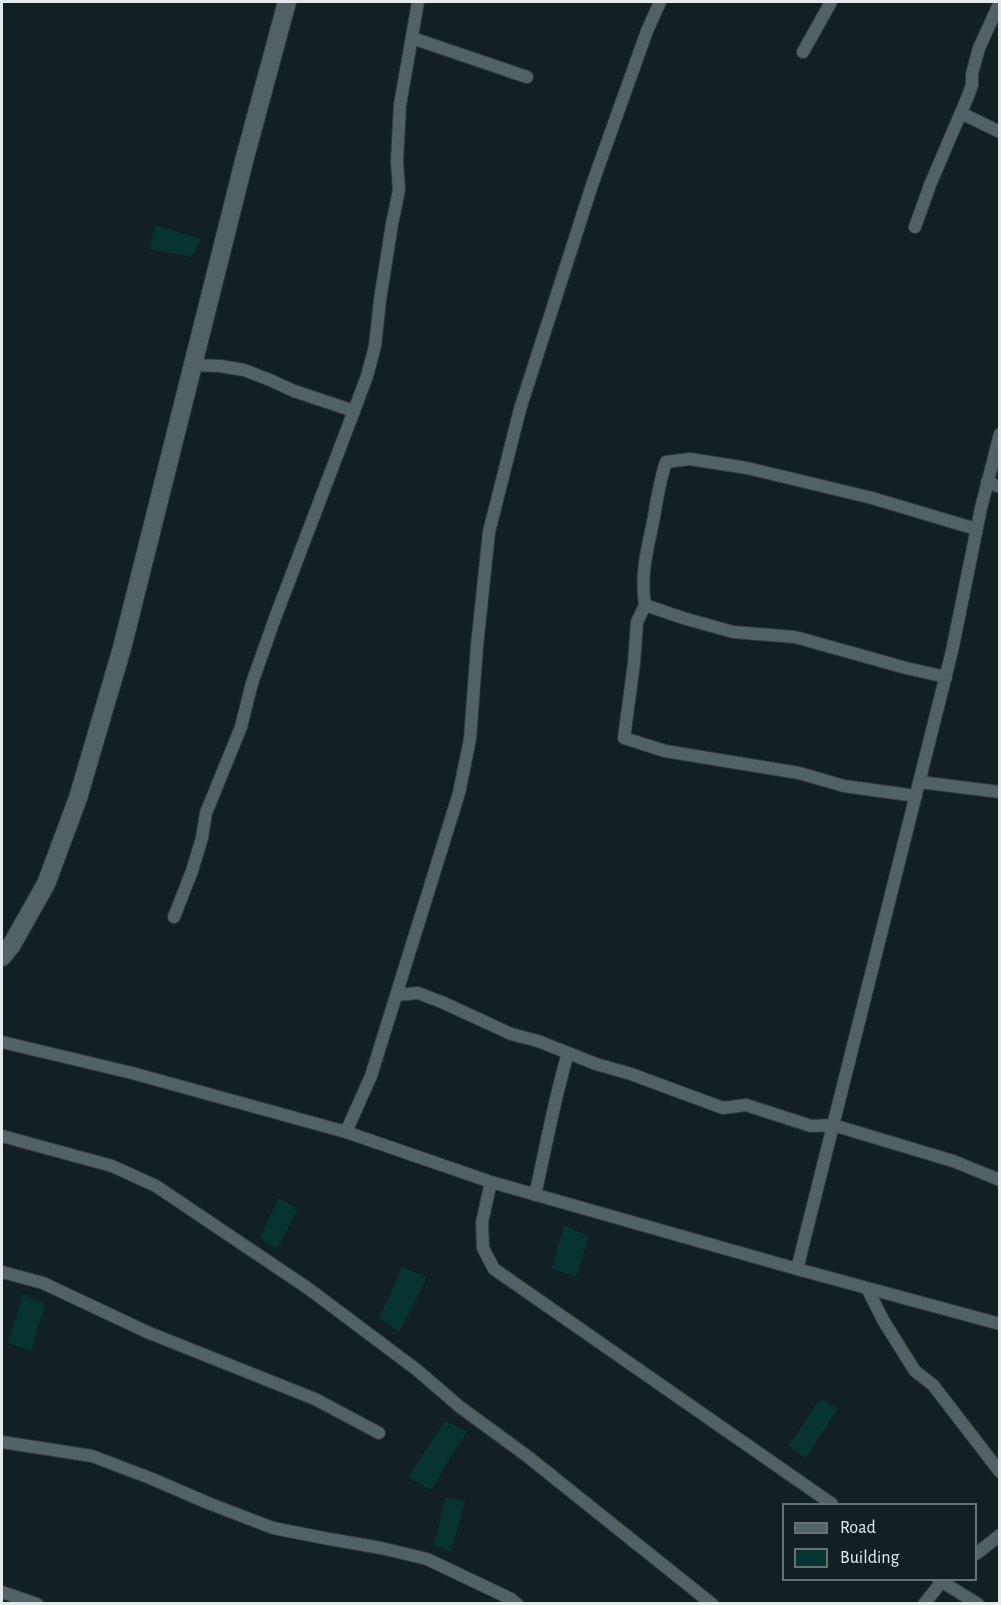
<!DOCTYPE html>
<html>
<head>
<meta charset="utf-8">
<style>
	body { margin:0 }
	#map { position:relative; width:1001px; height:1605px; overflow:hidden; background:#122023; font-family:"Alegreya Sans",sans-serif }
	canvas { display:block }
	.frame { position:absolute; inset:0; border:3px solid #e1eaec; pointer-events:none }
	.legend { position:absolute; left:782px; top:1503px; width:195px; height:78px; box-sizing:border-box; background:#122023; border:2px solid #657173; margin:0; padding:8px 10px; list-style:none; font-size:18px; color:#e1eaec }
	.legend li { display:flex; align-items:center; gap:12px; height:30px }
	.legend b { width:30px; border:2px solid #657173 }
</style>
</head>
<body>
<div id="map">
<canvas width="1001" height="1605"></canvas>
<div class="frame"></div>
<ul class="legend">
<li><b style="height:8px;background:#526165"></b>Road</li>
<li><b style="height:16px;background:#073330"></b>Building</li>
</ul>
</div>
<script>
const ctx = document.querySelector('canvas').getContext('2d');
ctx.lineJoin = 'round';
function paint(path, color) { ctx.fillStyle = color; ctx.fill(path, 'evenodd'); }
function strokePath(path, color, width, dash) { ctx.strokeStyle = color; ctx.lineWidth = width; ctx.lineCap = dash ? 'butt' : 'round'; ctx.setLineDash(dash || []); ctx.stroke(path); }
const building = new Path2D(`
	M 155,225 L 201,239 L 192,257 L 149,249 Z
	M 278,1198 L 298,1209 L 276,1250 L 260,1238 Z
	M 564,1225 L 589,1236 L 576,1277 L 552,1269 Z
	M 402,1267 L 427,1277 L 399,1332 L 379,1318 Z
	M 23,1294 L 45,1303 L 31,1351 L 8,1343 Z
	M 820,1398 L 838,1409 L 805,1458 L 789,1446 Z
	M 445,1421 L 467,1431 L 431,1490 L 408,1477 Z
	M 446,1497 L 465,1501 L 451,1552 L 434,1545 Z`);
const street = new Path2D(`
	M 412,38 L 527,77
	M 803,52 L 831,2
	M 961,113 L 1000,132
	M 915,227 L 930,185 L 968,96 L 972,85 L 972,74 L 979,48 L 1000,2
	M 193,365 L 220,366 L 244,370 L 270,380 L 294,391 L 354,411
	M 987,482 L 1000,487
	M 645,605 L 637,622 L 634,663 L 624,738 L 665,751 L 799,773 L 844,786 L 916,796
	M 946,677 L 906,668 L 795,637 L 733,632 L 683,618 L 645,605 C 640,573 648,547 654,517 C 657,498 660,480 666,462 L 690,459 L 747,468 L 872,498 L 976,529
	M 919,782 L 1000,792
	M 174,917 L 192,871 L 202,838 L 206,813 L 241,727 L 252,683 L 275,618 L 354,411 L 367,376 L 375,346 L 380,300 L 392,224 L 399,190 L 397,161 L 400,105 L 418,2
	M 397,995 L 418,993 L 444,1003 L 511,1034 L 538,1041 L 596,1064 L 631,1074 L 723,1108 L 746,1105 L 811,1126 L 833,1125 L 953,1161 L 1000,1180
	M 2,1042 L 132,1073 L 346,1132 L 491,1182 L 797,1269 L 1000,1324
	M 346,1132 L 371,1076 L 459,793 L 470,739 L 477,646 L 489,532 L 520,409 L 593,182 L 647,31 L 660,2
	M 2,1136 L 112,1166 L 156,1186 L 309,1289 L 417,1370 L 460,1407 L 527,1456 L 712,1604
	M 491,1182 L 482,1222 L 483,1248 L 494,1269 L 832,1504
	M 535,1195 C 546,1147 554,1100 568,1053
	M 797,1269 L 952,651 L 981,508 L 1000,434
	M 2,1272 L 43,1283 L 147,1332 L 315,1399 L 379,1433
	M 867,1288 L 883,1320 L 915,1371 L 933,1385 L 1000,1472
	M 2,1442 L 92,1456 L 150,1478 L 208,1503 L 273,1528 L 329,1539 L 381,1548 L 427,1559 L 511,1599 L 517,1604
	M 976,1554 L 1000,1535
	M 939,1580 L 978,1604
	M 2,1592 L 37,1604
	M 924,1604 L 943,1580`);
const secondary = new Path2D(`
	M 2,957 L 11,946 L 46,884 L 78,798 L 122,648 L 244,161 L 287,2`);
paint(building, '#073330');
strokePath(street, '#323a3d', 14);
strokePath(secondary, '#323a3d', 20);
strokePath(street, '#526165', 12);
strokePath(secondary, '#526165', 18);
</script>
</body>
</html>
